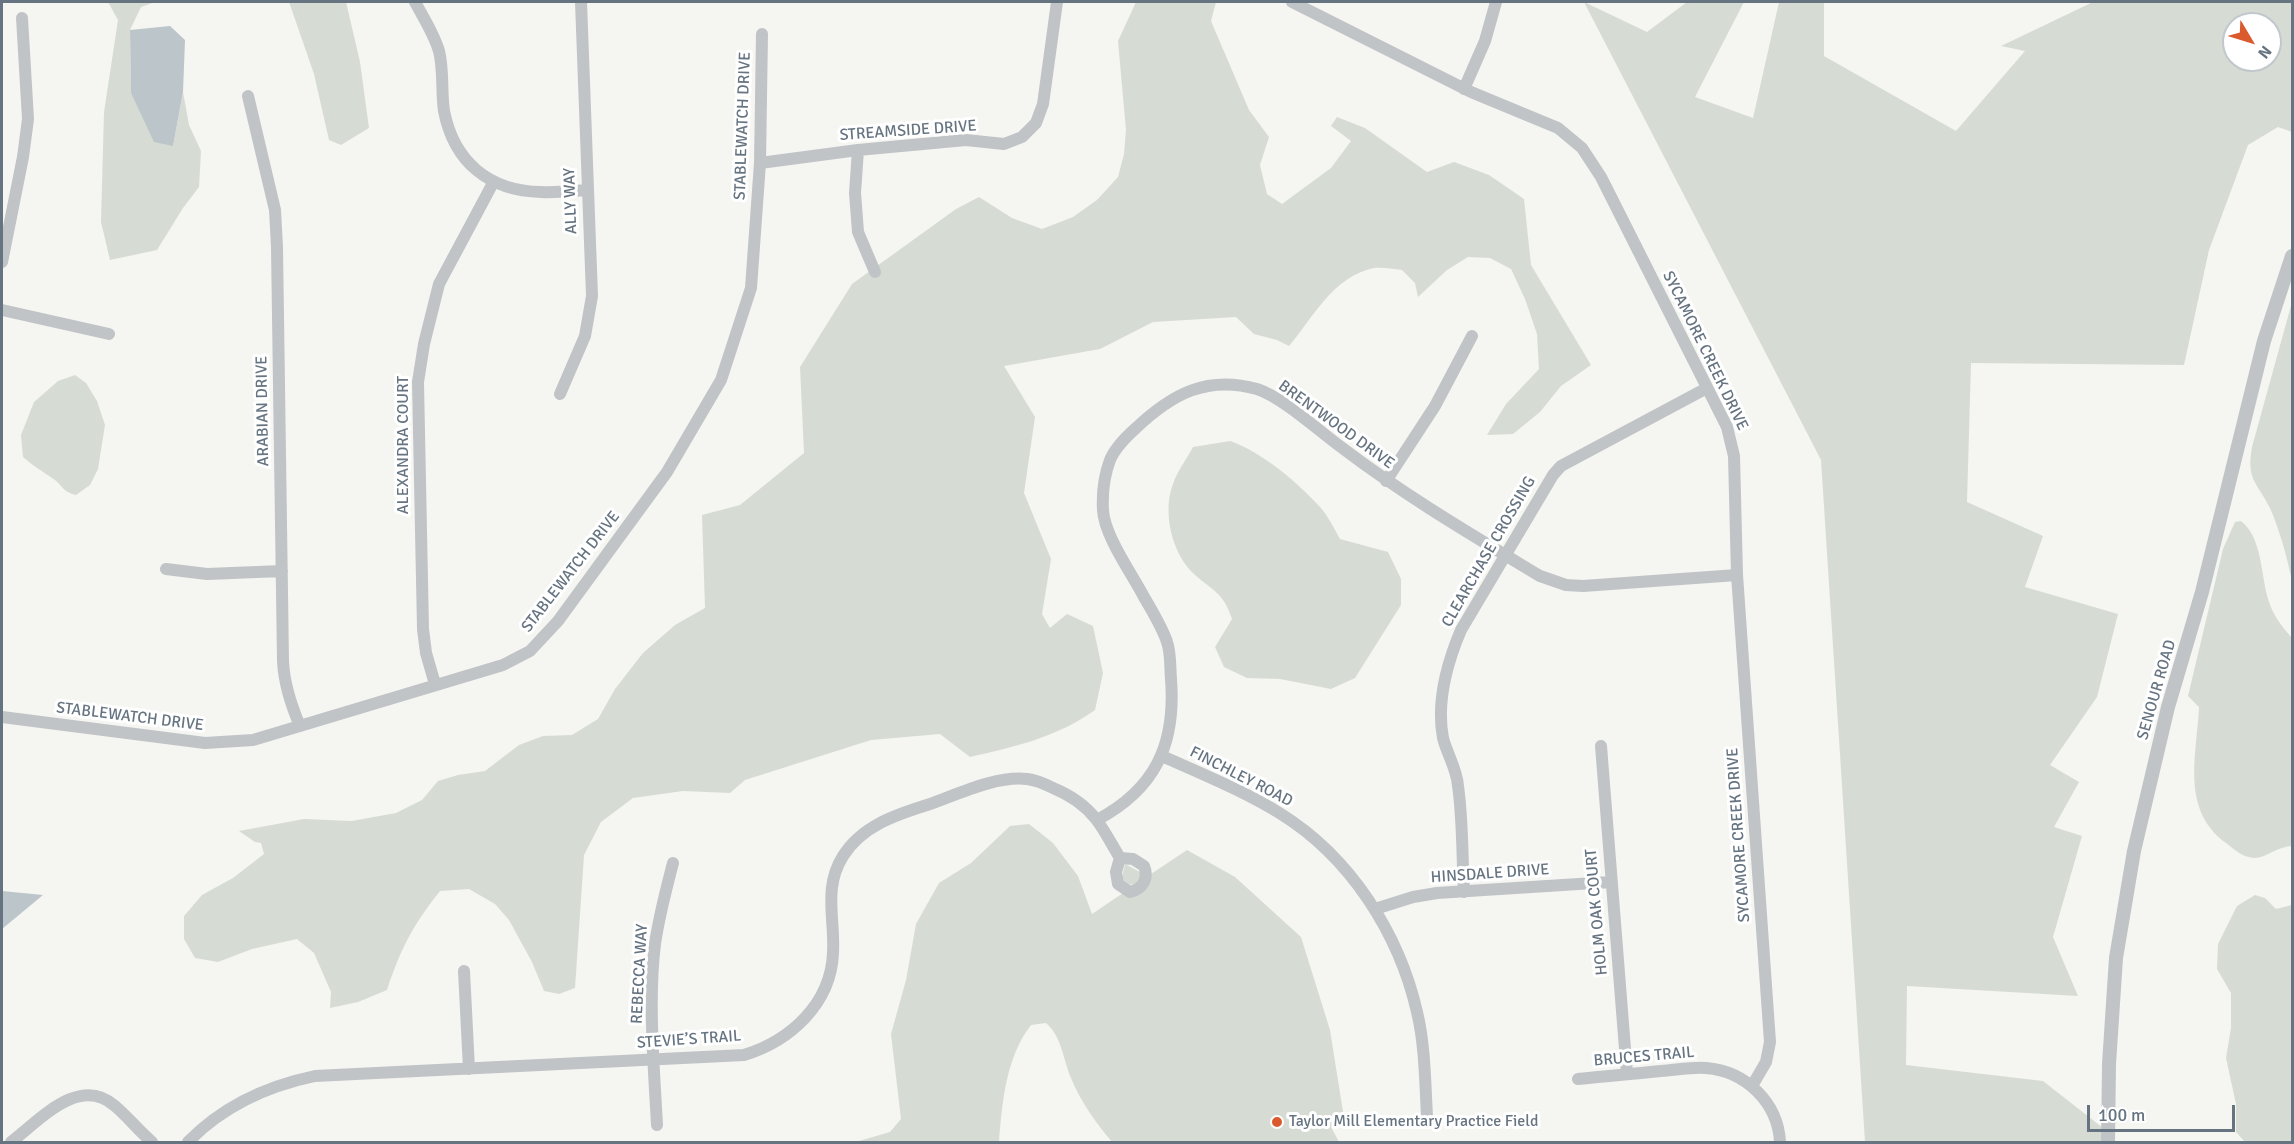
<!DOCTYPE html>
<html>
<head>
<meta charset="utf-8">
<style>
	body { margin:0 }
	#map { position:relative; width:2294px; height:1144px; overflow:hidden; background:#f5f5f2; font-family:Signika,sans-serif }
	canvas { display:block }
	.frame { position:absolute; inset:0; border:3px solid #667481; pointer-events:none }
	.north { position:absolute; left:2222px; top:12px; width:60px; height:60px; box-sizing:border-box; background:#fff; border:2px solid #c2c7cd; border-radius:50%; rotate:128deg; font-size:16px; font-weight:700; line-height:24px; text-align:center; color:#667481 }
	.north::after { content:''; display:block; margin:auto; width:21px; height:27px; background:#da5a2d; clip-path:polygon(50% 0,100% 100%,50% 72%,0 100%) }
	.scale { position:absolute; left:2087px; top:1105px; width:148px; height:27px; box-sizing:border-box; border:3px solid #667481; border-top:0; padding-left:8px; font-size:18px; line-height:21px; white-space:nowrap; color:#667481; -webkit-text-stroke:4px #fff; paint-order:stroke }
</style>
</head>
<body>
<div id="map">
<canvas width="2294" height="1144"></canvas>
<div class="frame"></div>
<div class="north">N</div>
<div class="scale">100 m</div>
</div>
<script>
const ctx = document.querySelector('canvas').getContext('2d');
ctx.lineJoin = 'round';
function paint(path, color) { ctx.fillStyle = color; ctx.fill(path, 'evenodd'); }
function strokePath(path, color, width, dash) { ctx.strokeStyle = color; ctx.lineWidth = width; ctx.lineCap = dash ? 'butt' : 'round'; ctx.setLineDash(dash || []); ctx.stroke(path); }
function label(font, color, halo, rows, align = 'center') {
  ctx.font = font + ' Signika,sans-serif'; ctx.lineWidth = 6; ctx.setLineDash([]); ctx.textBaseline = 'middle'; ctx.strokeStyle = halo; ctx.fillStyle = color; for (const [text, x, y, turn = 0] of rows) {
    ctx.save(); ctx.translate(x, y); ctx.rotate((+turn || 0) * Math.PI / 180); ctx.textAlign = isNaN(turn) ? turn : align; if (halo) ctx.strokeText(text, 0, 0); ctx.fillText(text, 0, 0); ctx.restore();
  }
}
const green = new Path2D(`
	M 108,2 L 155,2 L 141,7 L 130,30 L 131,93 L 173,146 L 183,92 L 189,125 L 201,151 L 199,187 L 183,208 L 157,250 L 110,260 L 101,222 L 104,112 L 118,20 Z
	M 289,2 L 346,2 L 360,62 L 369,128 L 341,145 L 329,140 L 314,74 Z
	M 1136,2 L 1216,2 L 1211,21 L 1249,110 L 1269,137 L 1260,165 L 1267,194 L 1282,204 L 1331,168 L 1351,141 L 1331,126 L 1337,117 L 1365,128 L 1427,172 L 1454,162 L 1489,175 L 1524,199 L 1531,265 L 1591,365 L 1561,386 L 1540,412 L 1513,434 L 1487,435 L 1506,404 L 1539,369 L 1537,334 L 1525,299 L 1511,269 L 1490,258 L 1468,257 L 1447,270 L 1418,297 L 1415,283 L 1402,270 C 1393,269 1382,267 1374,268 C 1332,277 1314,317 1289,346 L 1277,340 L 1254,334 L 1236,317 L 1153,322 L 1100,349 L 1004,366 L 1035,417 L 1024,493 L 1051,559 L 1042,614 L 1050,628 L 1067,614 L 1093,626 L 1103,673 L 1095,710 C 1058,737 1014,747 970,757 L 940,734 L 871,740 L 745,780 L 730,793 L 683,791 L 633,798 L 601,822 L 584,855 L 575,988 L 559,994 L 544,991 L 532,962 L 509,920 L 495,904 L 469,889 L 440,891 C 413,925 401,948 387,990 L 358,1002 L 330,1008 L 331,992 L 314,953 L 297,939 L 252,949 L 218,962 L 195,958 L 184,939 L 184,916 L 202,895 L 233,878 L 264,854 L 261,843 L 255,842 L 239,831 L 304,819 L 352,821 L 396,813 L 422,800 L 438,781 L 458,775 L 485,771 L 519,745 L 543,736 L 572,735 L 598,719 L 615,689 L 643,653 L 675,625 L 705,608 L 702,515 L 740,505 L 804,453 L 800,367 L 852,284 L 956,209 L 979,197 L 1012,218 L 1042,229 L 1073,217 L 1097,200 L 1118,177 L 1124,154 L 1126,130 L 1118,41 Z
	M 1584,2 L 1647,32 L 1687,2 L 1744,2 L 1695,97 L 1753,118 L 1779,2 L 1824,2 L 1824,56 L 1956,131 L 2025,51 L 2001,46 L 2093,2 L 2292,2 L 2292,132 L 2278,127 L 2248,145 L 2209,250 L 2184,365 L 1971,363 L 1967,502 L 2043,536 L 2025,587 L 2118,614 L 2097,697 L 2050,765 L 2079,782 L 2054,827 L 2082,836 L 2053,937 L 2078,996 L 1907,986 L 1906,1065 L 2043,1081 L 2103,1128 L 2103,1142 L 1865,1142 L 1821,460 ZM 2234,24 L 2270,24 L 2270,60 L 2234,60 Z
	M 2292,302 L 2292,581 C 2287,557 2280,531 2270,508 C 2257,482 2246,480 2252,447 Z
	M 75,375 L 86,383 L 97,401 L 105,425 L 98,469 L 90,485 L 76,495 C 61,491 63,485 52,478 C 42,471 32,465 23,457 L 21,435 L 34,402 L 58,381 Z
	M 1230,441 C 1262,452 1297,482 1320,507 C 1328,516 1334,528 1340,539 L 1388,552 L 1401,579 L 1401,605 L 1355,678 L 1331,689 L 1280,679 L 1247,678 L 1224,667 L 1215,647 L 1232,619 C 1223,592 1214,592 1194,574 C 1172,554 1162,512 1173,484 C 1177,471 1187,459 1193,447 Z
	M 2241,521 C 2262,537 2261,575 2268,599 C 2273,615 2281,626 2292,638 L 2292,846 C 2278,846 2264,859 2254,858 C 2242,857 2235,850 2226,843 C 2180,809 2197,755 2199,707 L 2188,696 L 2223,549 L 2235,522 Z
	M 1029,824 L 1053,843 L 1078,876 L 1092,914 L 1135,885 L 1129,884 L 1123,880 L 1123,873 L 1125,864 L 1140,872 L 1140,877 L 1136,884 L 1187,850 L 1235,877 L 1301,937 L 1330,1030 L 1344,1118 L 1331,1127 L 1339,1142 L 1112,1142 C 1097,1124 1080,1101 1071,1078 C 1063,1059 1062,1037 1046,1023 L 1031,1025 C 1006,1057 1002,1103 999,1142 L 798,1142 L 859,1141 L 890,1132 L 901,1119 L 891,1034 L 906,980 L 916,924 L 939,883 L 971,863 L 1010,826 Z
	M 2255,895 L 2265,898 L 2276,909 L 2292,905 L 2292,1142 L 2245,1142 L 2236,1132 L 2236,1104 L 2226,1058 L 2231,1028 L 2231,993 L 2217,969 L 2218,944 L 2237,906 Z`);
const water = new Path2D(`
	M 170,26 L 185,40 L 183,92 L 173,146 L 154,142 L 131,93 L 130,30 Z
	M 2,891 L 43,895 L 2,929 Z`);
const minor = new Path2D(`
	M 415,2 C 423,17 434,34 439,51 C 444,71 441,91 444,111 C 454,162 489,191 541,192 C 556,193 572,191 587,190
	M 1292,2 L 1471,92 L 1558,128 L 1582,148 L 1601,177 L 1727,427 L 1734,456 L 1737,575 L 1770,1042 L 1766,1062 L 1752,1086
	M 1464,89 L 1485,41 L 1496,2
	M 248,96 L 275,210 L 277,247 L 283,661 C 284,684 291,705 300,726
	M 858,150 L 855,193 L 858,232 L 875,272
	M 760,163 L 858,150 L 966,140 L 1004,144 L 1022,137 L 1036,123 L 1043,104 L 1057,2
	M 2,262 L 23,157 L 28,119 L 22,18
	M 2,310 L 109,334
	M 560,394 L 585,336 L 592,296 L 581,2
	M 1386,481 L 1435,406 L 1472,336
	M 166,569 L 207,574 L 282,571
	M 435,684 L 426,653 L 423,629 L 418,382 L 424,344 L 439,284 L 493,183
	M 2,717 L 205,743 L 253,740 L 503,665 L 530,651 L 558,621 L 667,472 L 721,380 L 751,288 L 760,163 L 762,34
	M 1601,746 L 1627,1074
	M 1162,756 C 1202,774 1244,791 1281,814 C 1350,857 1399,933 1417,1012 C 1425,1045 1425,1081 1427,1116
	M 1097,820 C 1155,789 1176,745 1171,679 C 1170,668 1171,653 1167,642 C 1162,627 1152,611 1144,597 C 1132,574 1104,535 1103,510 C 1102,492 1104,476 1110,460 C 1115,448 1127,436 1136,428 C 1172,394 1207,375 1257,389 C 1282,397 1319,431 1341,447 C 1404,495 1472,535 1540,576 L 1566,585 L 1583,586 L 1737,575
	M 1120,858 L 1133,859 L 1144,866 C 1149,878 1143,889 1130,892 L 1118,884 L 1116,872 Z
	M 1464,892 C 1462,857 1463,821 1458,786 C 1457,769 1447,754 1443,738 C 1436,701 1447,663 1461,630 L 1553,475 L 1561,466 L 1707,388
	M 1375,909 L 1413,897 L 1437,893 L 1610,882
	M 464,971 L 469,1069
	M 1578,1079 C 1606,1076 1633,1074 1661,1071 C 1676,1070 1691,1067 1706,1068 C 1746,1071 1778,1103 1780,1142
	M 657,1125 C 654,1068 648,1000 655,944 C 659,916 666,890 673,863
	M 11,1142 C 39,1121 79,1074 115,1106 C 128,1117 139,1131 152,1142
	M 188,1142 C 222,1107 267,1086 315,1076 L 744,1055 C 790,1041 831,1004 833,953 C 835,918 823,888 843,856 C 862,826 895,815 927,805 C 956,795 997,775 1027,779 C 1036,780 1045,784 1053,788 C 1070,795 1085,805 1096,819 C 1105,831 1112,845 1120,858`);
const tertiary = new Path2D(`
	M 2108,1142 L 2109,1064 L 2116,958 L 2134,851 L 2168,707 L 2202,592 L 2264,341 L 2292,256`);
const markers = [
	[1277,1122,6,"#da5a2d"]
];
const streetNames = [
	["STABLEWATCH DRIVE",743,126,-88],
	["STREAMSIDE DRIVE",908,131,-4],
	["ALLY WAY",571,201,-92],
	["SYCAMORE CREEK DRIVE",1705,351,64],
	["ARABIAN DRIVE",263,411,-91],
	["BRENTWOOD DRIVE",1336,425,36],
	["ALEXANDRA COURT",404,445,-90],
	["CLEARCHASE CROSSING",1489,552,-60],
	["STABLEWATCH DRIVE",571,572,-52],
	["SENOUR ROAD",2157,690,-74],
	["STABLEWATCH DRIVE",130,717,7],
	["FINCHLEY ROAD",1241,777,27],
	["SYCAMORE CREEK DRIVE",1739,835,-94],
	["HINSDALE DRIVE",1490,874,-4],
	["HOLM OAK COURT",1597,912,-95],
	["REBECCA WAY",640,974,-87],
	["STEVIE’S TRAIL",689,1040,-4],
	["BRUCES TRAIL",1644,1057,-5]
];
const poiNames = [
	["Taylor Mill Elementary Practice Field",1289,1122]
];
paint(green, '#d6dcd3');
paint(water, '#bcc5ca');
strokePath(minor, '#c0c4c7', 12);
strokePath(tertiary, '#c0c4c7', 14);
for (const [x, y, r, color] of markers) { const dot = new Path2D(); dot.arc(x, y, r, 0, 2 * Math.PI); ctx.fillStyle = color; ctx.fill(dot); strokePath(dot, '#fff', 2); }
label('16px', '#667481', '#fff', streetNames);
label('16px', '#667481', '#fff', poiNames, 'left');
</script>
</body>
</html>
